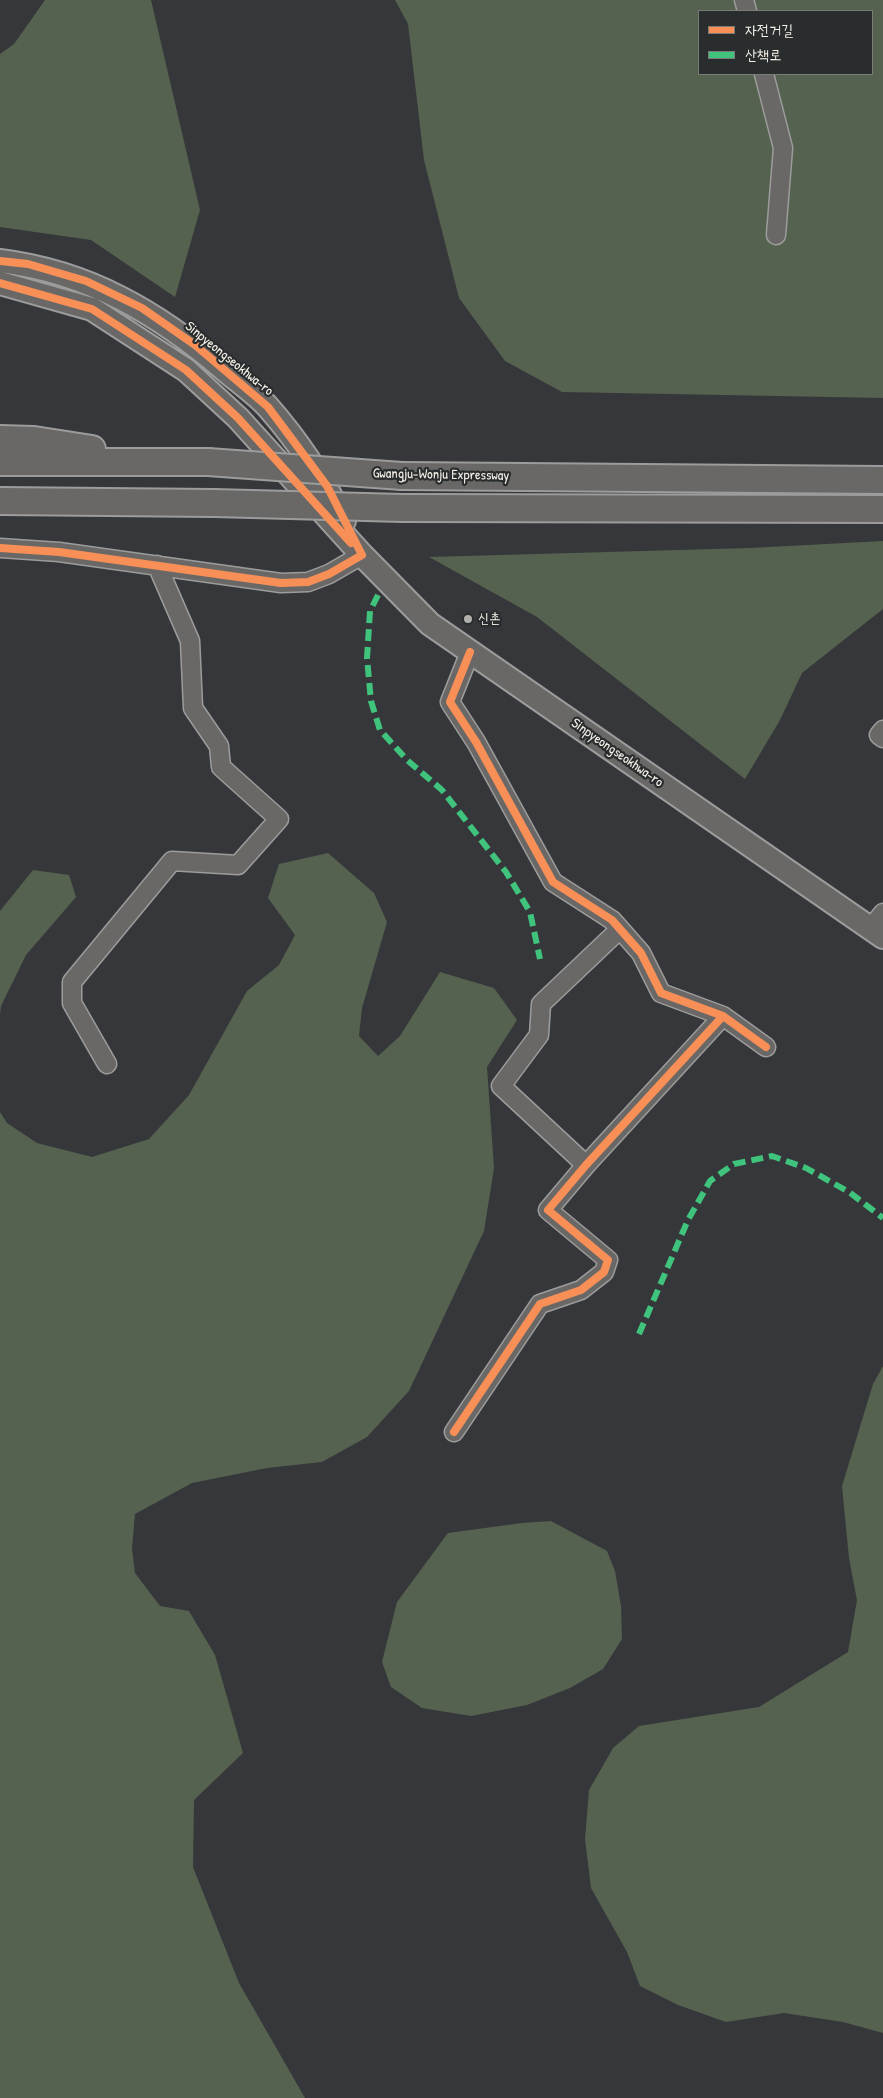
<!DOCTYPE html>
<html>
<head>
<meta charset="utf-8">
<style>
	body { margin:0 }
	#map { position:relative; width:883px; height:2098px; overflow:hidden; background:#36373a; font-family:"Patrick Hand","Poor Story",sans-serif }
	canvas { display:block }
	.legend { position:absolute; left:698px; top:10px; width:175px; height:65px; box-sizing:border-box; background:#2a2d2e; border:1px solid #7b7b78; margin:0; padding:6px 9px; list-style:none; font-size:15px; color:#f4f1e8 }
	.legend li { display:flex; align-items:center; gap:10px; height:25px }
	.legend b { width:25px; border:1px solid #7b7b78 }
</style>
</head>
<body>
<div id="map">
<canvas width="883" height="2098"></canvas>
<ul class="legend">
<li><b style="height:6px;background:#f78f57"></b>자전거길</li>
<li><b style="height:6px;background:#40c37c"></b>산책로</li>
</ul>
</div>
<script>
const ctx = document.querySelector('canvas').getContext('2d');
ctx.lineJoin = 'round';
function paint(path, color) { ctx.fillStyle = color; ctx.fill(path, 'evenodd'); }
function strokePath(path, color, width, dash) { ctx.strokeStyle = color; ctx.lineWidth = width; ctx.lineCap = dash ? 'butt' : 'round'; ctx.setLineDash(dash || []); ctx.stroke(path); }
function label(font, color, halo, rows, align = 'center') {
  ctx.font = font + ' "Patrick Hand","Poor Story",sans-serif'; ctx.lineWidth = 4.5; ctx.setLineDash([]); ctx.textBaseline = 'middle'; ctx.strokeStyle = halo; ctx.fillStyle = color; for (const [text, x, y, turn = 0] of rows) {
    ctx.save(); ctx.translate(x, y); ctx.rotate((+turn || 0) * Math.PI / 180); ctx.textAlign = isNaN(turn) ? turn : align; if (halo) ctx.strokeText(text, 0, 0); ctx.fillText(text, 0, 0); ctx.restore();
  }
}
const green = new Path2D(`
	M 45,0 L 151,0 L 200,210 L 175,297 L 91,240 L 0,227 L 0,54 L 14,44 Z
	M 395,0 L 883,0 L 883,398 L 562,392 L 505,361 L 459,298 L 424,160 L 408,24 ZM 699,11 L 872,11 L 872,74 L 699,74 Z
	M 883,541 L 883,609 L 802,673 L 780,720 L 745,779 L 537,617 L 429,557 L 750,548 Z
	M 328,853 L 374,893 L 387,922 L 362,1008 L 359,1036 L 378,1056 L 400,1036 L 440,972 L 494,988 L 517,1020 L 487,1067 L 494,1168 L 484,1231 L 409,1391 L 367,1437 L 322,1462 L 267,1468 L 192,1483 L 135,1514 L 132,1549 L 135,1573 L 160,1606 L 189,1611 L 215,1655 L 243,1753 L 194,1800 L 193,1867 L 239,1983 L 305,2098 L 0,2098 L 0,1112 L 7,1123 L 37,1143 L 92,1157 L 149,1139 L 189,1095 L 247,991 L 279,965 L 295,935 L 268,898 L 279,864 Z
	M 33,870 L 69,875 L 76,897 L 26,955 L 1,1006 L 0,1015 L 0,911 Z
	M 883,1366 L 883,2033 L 843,2022 L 784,2013 L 726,2022 L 678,2005 L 640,1986 L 627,1952 L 591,1888 L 585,1839 L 589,1790 L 613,1748 L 639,1726 L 759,1707 L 848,1652 L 857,1600 L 849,1558 L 842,1486 L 873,1384 Z
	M 551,1521 L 607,1551 L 615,1571 L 621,1606 L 622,1639 L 603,1669 L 570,1688 L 527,1705 L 471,1716 L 422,1708 L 391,1687 L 382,1662 L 397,1602 L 448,1533 L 522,1523 Z`);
const minor = new Path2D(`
	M 744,0 L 747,11
	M 764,74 L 783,148 L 776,235
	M 0,548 L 59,552 L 281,583 L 308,582 L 329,574 L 362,555
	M 470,652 L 450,702 L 476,742 L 553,882 L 612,920 L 641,953 L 661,993 L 723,1016 L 766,1047
	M 883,730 L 879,735 L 883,738
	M 871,928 L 883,913
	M 107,1064 L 72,1003 L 72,982 L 172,861 L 238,865 L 279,819 L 221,767 L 219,746 L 193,708 L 190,641 L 157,565
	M 586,1165 L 501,1086 L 539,1035 L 541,1004 L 620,929
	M 454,1432 L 540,1304 L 581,1290 L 604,1272 L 608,1260 L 548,1210 L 586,1165 L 723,1016`);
const major = new Path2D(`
	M 0,261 C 89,272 158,313 225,370 C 239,382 256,394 268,407 C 298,441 324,481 344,521
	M 0,283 L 92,309 L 186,370 L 238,418 L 362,555 L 430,624 L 883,937`);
const highway = new Path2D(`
	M 0,439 L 34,440 L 92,449
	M 0,462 L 208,462
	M 402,476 L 883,480
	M 0,501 L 214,503
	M 403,508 L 883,509`);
const highwayBridge = new Path2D(`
	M 208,462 L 402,476
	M 214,503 L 403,508`);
const quiet = new Path2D(`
	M 378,595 L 370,611 L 367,658 L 371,701 L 380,730 L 407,760 L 442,790 L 506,872 L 530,912 L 540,959
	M 639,1334 L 688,1220 L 710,1181 L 734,1164 L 772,1156 L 806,1168 L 849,1192 L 883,1218`);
const cycleway = new Path2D(`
	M 0,261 L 28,264 L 86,281 L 142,308 L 195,345 L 268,407 L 327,486 L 362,555
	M 0,283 L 92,309 L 186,370 L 238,418 L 351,543
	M 0,548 L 59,552 L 281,583 L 308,582 L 329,574 L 362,555
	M 470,652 L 450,702 L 476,742 L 553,882 L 612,920 L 641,953 L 661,993 L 723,1016 L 766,1047
	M 454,1432 L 540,1304 L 581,1290 L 604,1272 L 608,1260 L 548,1210 L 586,1165 L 723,1016`);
const markers = [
	[468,619,5,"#b2b0ab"]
];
const streetNames = [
	["Sinpyeongseokhwa-ro",229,359,39],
	["Gwangju-Wonju Expressway",441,475,1],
	["Sinpyeongseokhwa-ro",617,753,35]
];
const poiNames = [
	["신촌",478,619]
];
paint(green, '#55624f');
strokePath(minor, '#9c9c9c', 21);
strokePath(major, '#9c9c9c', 26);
strokePath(highway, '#9c9c9c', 30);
strokePath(minor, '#696866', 18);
strokePath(major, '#696866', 22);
strokePath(highway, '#696866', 26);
strokePath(highwayBridge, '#9c9c9c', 30, []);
strokePath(highwayBridge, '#696866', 26);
strokePath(quiet, '#40c37c', 6, [12, 6]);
strokePath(cycleway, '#f78f57', 8);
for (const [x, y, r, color] of markers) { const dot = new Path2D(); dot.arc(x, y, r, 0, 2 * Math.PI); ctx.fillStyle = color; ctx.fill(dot); strokePath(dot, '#2a2d2e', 2); }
label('14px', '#f4f1e8', '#2a2d2e', streetNames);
label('14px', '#f4f1e8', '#2a2d2e', poiNames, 'left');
</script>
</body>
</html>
